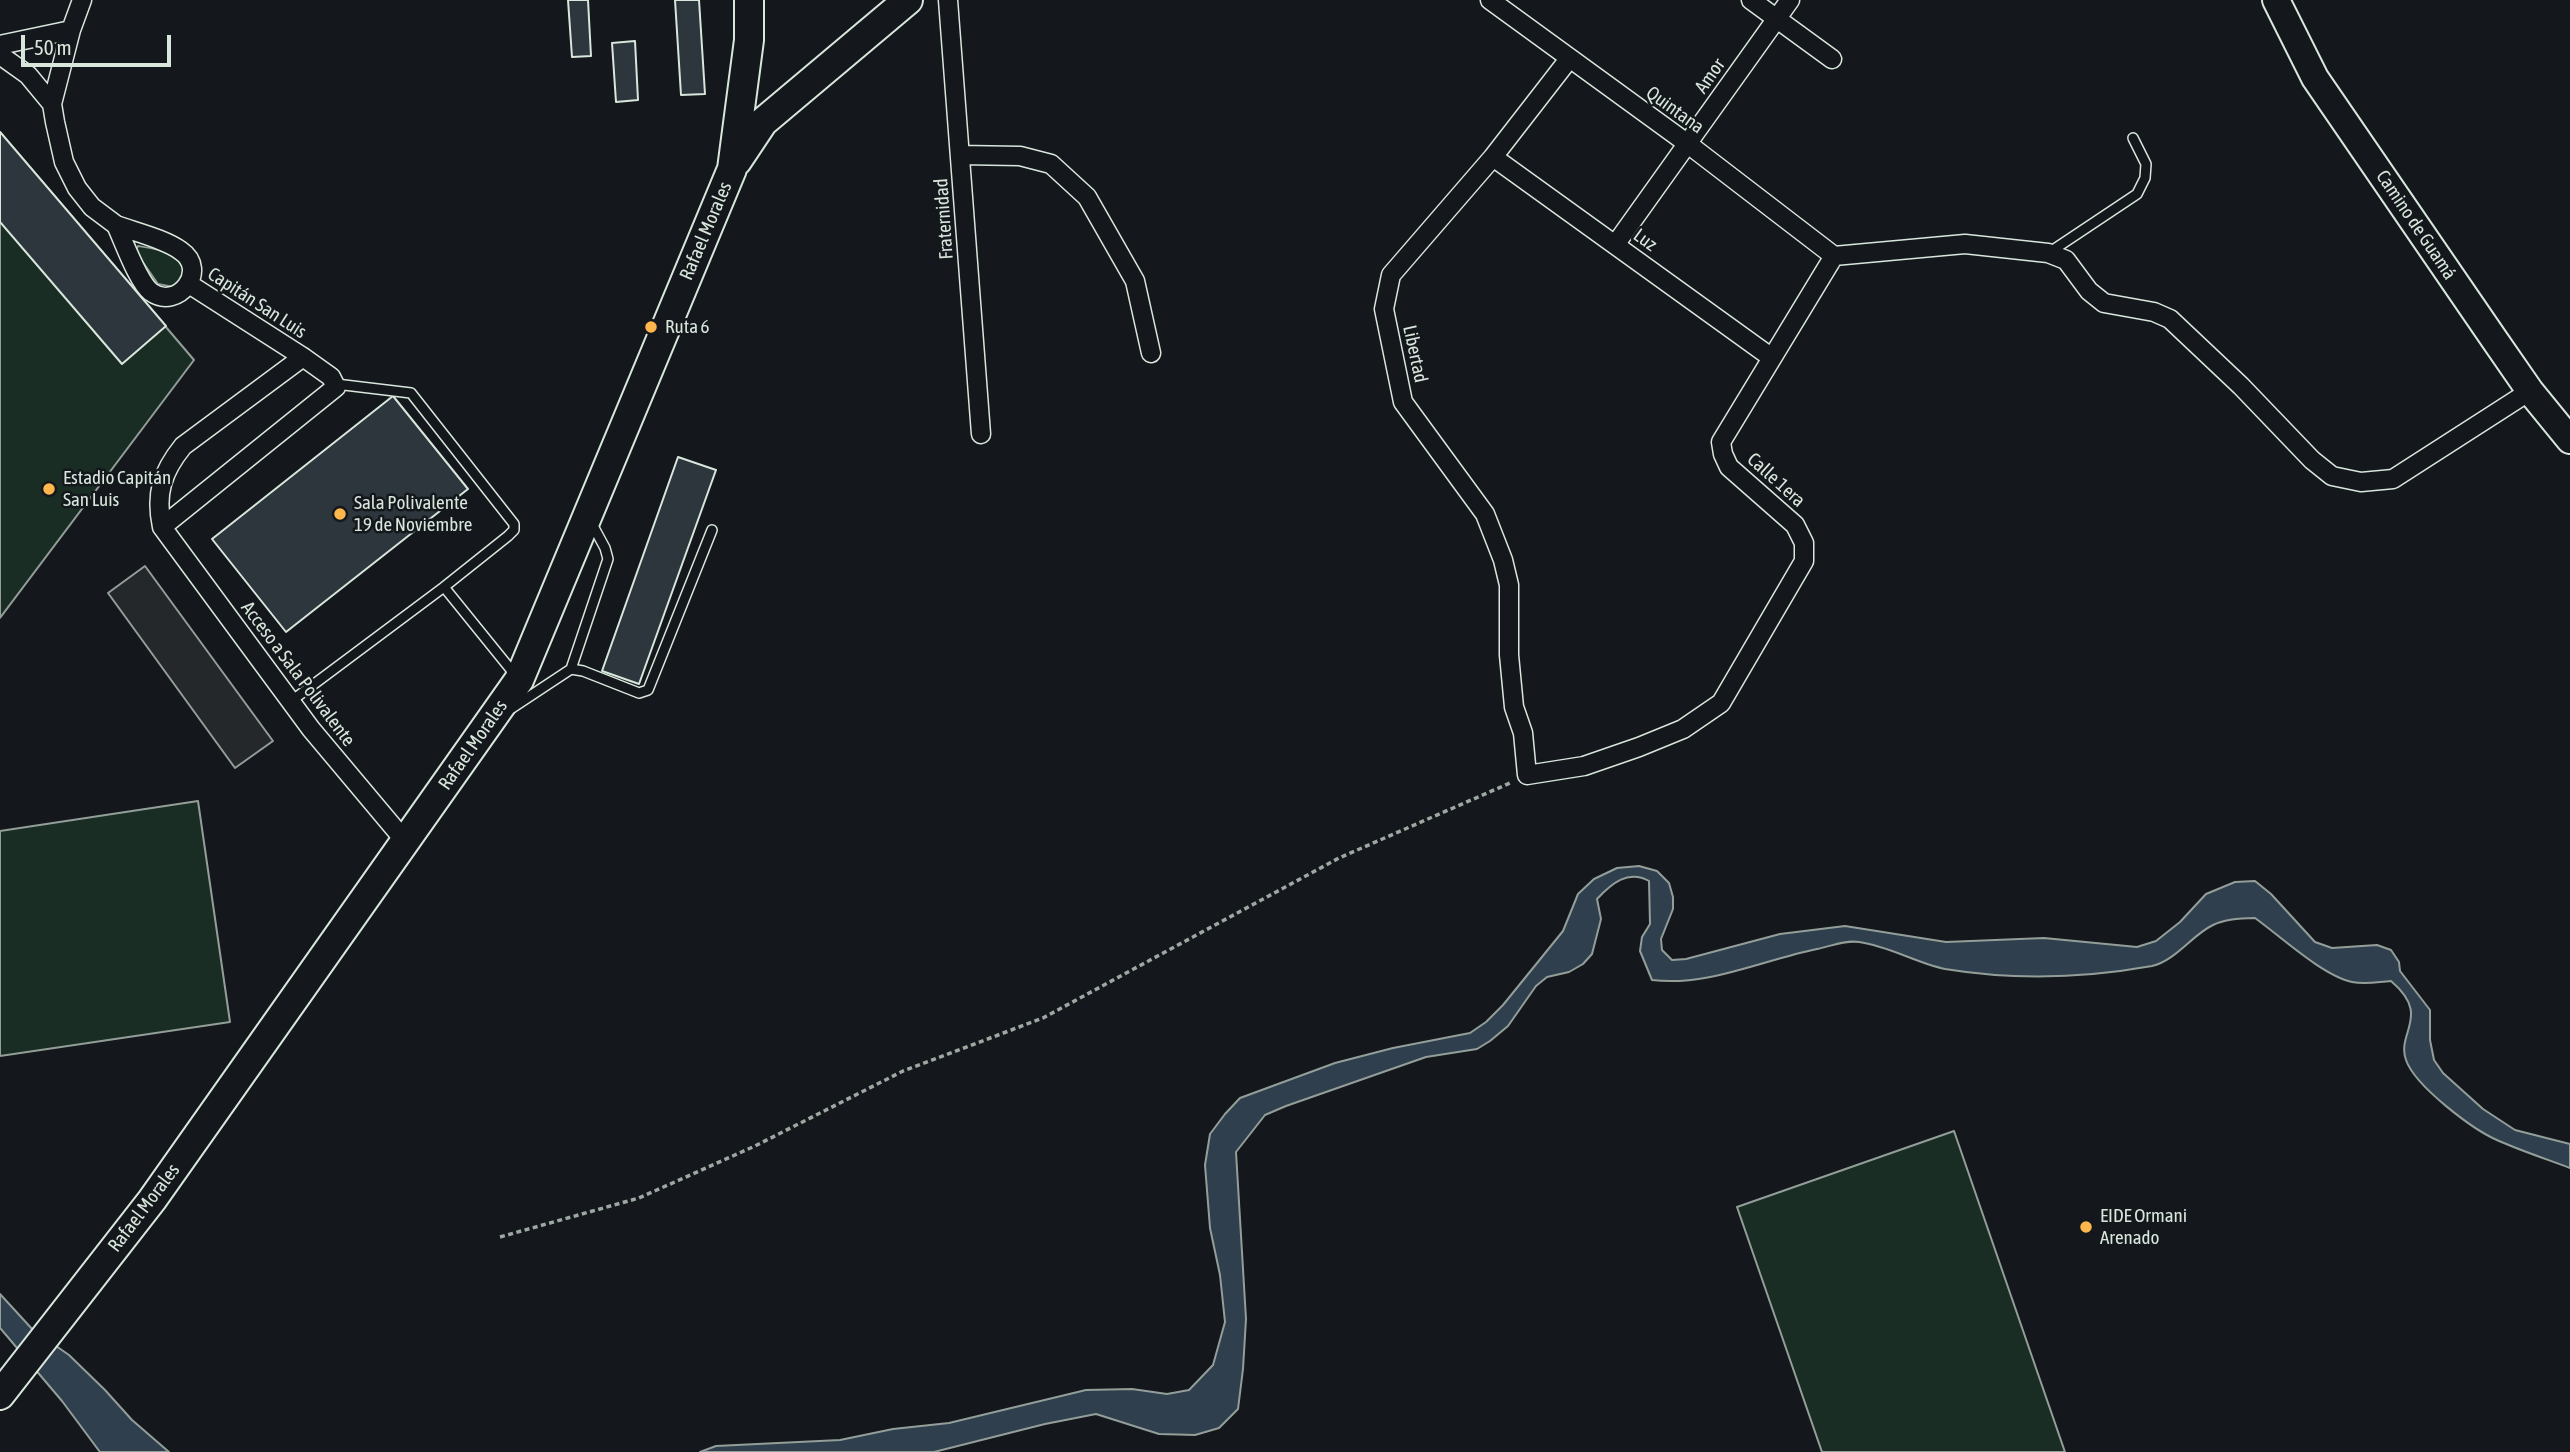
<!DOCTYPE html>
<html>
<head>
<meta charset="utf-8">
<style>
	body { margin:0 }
	#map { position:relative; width:2570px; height:1452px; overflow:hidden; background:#14181c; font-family:"Asap Condensed",sans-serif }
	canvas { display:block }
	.scale { position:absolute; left:21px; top:35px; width:150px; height:32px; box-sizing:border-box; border:4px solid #d8e6dc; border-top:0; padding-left:9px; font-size:21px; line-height:24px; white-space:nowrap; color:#d8e6dc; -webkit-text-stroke:5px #14181c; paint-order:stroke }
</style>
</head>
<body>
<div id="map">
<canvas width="2570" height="1452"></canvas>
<div class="scale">50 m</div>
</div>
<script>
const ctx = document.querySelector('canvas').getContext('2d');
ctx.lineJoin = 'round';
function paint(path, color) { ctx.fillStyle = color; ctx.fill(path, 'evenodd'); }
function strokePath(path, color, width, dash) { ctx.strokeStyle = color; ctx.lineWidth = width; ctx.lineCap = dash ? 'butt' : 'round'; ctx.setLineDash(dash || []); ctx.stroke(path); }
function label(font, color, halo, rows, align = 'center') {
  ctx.font = font + ' "Asap Condensed",sans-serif'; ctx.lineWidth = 5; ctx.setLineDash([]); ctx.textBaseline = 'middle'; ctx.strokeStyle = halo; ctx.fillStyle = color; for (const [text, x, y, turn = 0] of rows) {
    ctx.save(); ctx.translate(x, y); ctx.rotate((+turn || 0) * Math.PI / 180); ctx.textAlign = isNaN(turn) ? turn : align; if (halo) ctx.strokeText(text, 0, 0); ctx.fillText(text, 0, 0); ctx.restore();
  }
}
const green = new Path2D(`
	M 0,132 L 194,360 L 0,618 Z
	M 138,246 C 157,249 183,252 184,276 L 173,287 L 158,284 L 135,251 Z
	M 198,801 L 230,1022 L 0,1056 L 0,831 Z
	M 1954,1131 L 2065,1452 L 1822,1452 L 1737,1207 Z`);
const parking = new Path2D(`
	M 145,566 L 273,741 L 235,768 L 108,593 Z`);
const water = new Path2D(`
	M 1639,866 L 1657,871 L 1669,883 L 1673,897 L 1673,909 L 1661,939 L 1662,950 L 1672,960 L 1686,959 L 1780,934 L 1845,926 L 1946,942 L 2044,938 L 2137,947 L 2156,941 L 2180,922 L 2206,894 L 2235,882 L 2255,881 L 2271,894 L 2315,942 L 2332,948 L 2377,945 L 2391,950 L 2399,962 L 2400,971 L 2430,1010 L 2430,1040 L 2434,1060 L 2443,1073 L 2483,1109 L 2515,1130 L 2570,1144 L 2570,1168 C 2546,1159 2522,1151 2499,1141 C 2473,1130 2415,1086 2406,1060 C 2396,1032 2432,1016 2391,981 C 2377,982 2366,985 2352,982 C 2323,976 2280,936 2255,918 C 2242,918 2225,919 2213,925 C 2192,935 2175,961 2152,966 C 2085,978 2012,980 1945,969 C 1916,963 1889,946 1859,942 C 1845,940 1831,946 1817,949 C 1763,960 1707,987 1652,980 L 1640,951 L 1642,937 L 1650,924 L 1649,881 C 1628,869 1611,884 1597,899 L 1601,919 L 1592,954 L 1583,964 L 1569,972 L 1547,977 L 1536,986 L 1508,1026 L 1490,1041 L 1477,1049 L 1426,1057 L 1286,1106 L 1265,1115 L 1236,1152 L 1246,1319 L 1243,1369 L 1238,1409 L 1219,1428 L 1195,1435 L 1159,1434 L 1096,1414 L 1045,1424 L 934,1452 L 700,1452 L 716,1446 L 840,1440 L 893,1429 L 949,1423 L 1086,1390 L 1132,1389 L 1167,1394 L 1189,1390 L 1213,1365 L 1225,1322 L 1220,1275 L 1210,1228 L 1205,1165 L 1210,1134 L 1225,1114 L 1240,1098 L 1335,1063 L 1393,1048 L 1470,1033 L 1486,1022 L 1503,1005 L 1563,931 L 1578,894 L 1594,879 L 1617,868 Z
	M 0,1294 L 33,1330 L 69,1355 L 105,1390 L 132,1420 L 169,1452 L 100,1452 L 62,1401 L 0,1328 Z`);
const building = new Path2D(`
	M 568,0 L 588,0 L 591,56 L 572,57 Z
	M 675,0 L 699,0 L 705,94 L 681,95 Z
	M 635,41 L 638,100 L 616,102 L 612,43 Z
	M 0,132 L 166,326 L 122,364 L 0,222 Z
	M 393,396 L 468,489 L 286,632 L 212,539 Z
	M 678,457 L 716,470 L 639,684 L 602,671 Z`);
const path = new Path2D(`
	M 500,1237 L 639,1198 L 755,1146 L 903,1071 L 1043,1018 L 1339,858 L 1510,783`);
const lane = new Path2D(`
	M 2050,252 L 2137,194 L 2145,178 L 2146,164 L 2133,138
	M 336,384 L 411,393 L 514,524 L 514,530 L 508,536 L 444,587
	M 571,669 L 608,559 L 605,548 L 592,524
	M 290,702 L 444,587 L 516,676
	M 512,708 L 571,669 L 583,671 L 639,693 L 648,690 L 712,530`);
const street = new Path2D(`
	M 82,0 L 71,30 L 52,104 L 55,122 L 64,162 L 77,188 L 92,207 L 116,225
	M 948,0 L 981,434
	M 1490,0 L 1688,144 L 1834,256
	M 1751,0 L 1832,59
	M 0,45 L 71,30
	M 0,55 L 28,75 L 52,104
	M 1569,59 L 1493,157 L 1391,275 L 1384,309 L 1403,402 L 1485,514 L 1503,560 L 1509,585 L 1509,655 L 1514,707 L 1523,733 L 1527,775 L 1584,766 L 1639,747 L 1683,729 L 1721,703 L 1804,561 L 1804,543 L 1795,525 L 1729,467 L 1723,454 L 1721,442 L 1834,256
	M 960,155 L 1020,156 L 1051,164 L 1087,197 L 1135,281 L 1151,353
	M 1493,157 L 1772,358
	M 116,225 C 135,232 165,239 181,251 C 209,270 178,311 151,292 C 138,282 124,242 116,225 Z
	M 1615,245 L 1790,0
	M 1834,256 L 1965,244 L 2048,253 L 2066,260 L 2089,291 L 2104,303 L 2154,312 L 2170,319 L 2241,386 L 2312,460 L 2332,476 L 2361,482 L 2393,479 L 2530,391
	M 189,284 L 303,357 L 331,377 L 336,387 L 162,527 C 155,494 162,472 183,446 L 303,357
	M 162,527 L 311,729 L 405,841`);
const secondary = new Path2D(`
	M 2276,0 L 2315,78 L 2494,339 L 2530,391 L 2570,440`);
const primary = new Path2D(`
	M 737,161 L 763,122 L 908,0
	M 0,1395 L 152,1200 L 519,680 L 732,169 L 749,40 L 749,0`);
const markers = [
	[651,327,7,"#ffb74d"],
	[49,489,7,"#ffb74d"],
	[340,514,7,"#ffb74d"],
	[2086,1227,7,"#ffb74d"]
];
const streetNames = [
	["Amor",1710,76,-55],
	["Quintana",1675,110,36],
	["Fraternidad",944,219,-94],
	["Camino de Guamá",2416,225,56],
	["Rafael Morales",706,231,-67],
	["Luz",1645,240,36],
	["Capitán San Luis",257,303,33],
	["Libertad",1415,354,78],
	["Calle 1era",1776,480,42],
	["Acceso a Sala Polivalente",298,674,53],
	["Rafael Morales",473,745,-55],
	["Rafael Morales",144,1208,-53]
];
const poiNames = [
	["Ruta 6",665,327],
	["Estadio Capitán",63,478],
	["San Luis",63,500],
	["Sala Polivalente",354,503],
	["19 de Noviembre",354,525],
	["EIDE Ormani",2100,1216],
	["Arenado",2100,1238]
];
paint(green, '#1a2d24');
strokePath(green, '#939e99', 2);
paint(parking, '#24282b');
strokePath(parking, '#939e99', 2);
paint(water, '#2f3f4d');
strokePath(water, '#939e99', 2);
paint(building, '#2c363c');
strokePath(building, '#d8e6dc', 2);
strokePath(lane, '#d8e6dc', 12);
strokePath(street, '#d8e6dc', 21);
strokePath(secondary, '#d8e6dc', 30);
strokePath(primary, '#d8e6dc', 32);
strokePath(path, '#9da8a2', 3.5, [5, 3.5]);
strokePath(lane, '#14181c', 9);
strokePath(street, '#14181c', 18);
strokePath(secondary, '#14181c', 26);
strokePath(primary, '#14181c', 28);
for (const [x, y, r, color] of markers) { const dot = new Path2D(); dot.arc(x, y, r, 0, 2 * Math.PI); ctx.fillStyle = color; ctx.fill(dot); strokePath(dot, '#14181c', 2.5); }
label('19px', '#d8e6dc', '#14181c', streetNames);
label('19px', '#d8e6dc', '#14181c', poiNames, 'left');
</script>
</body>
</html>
